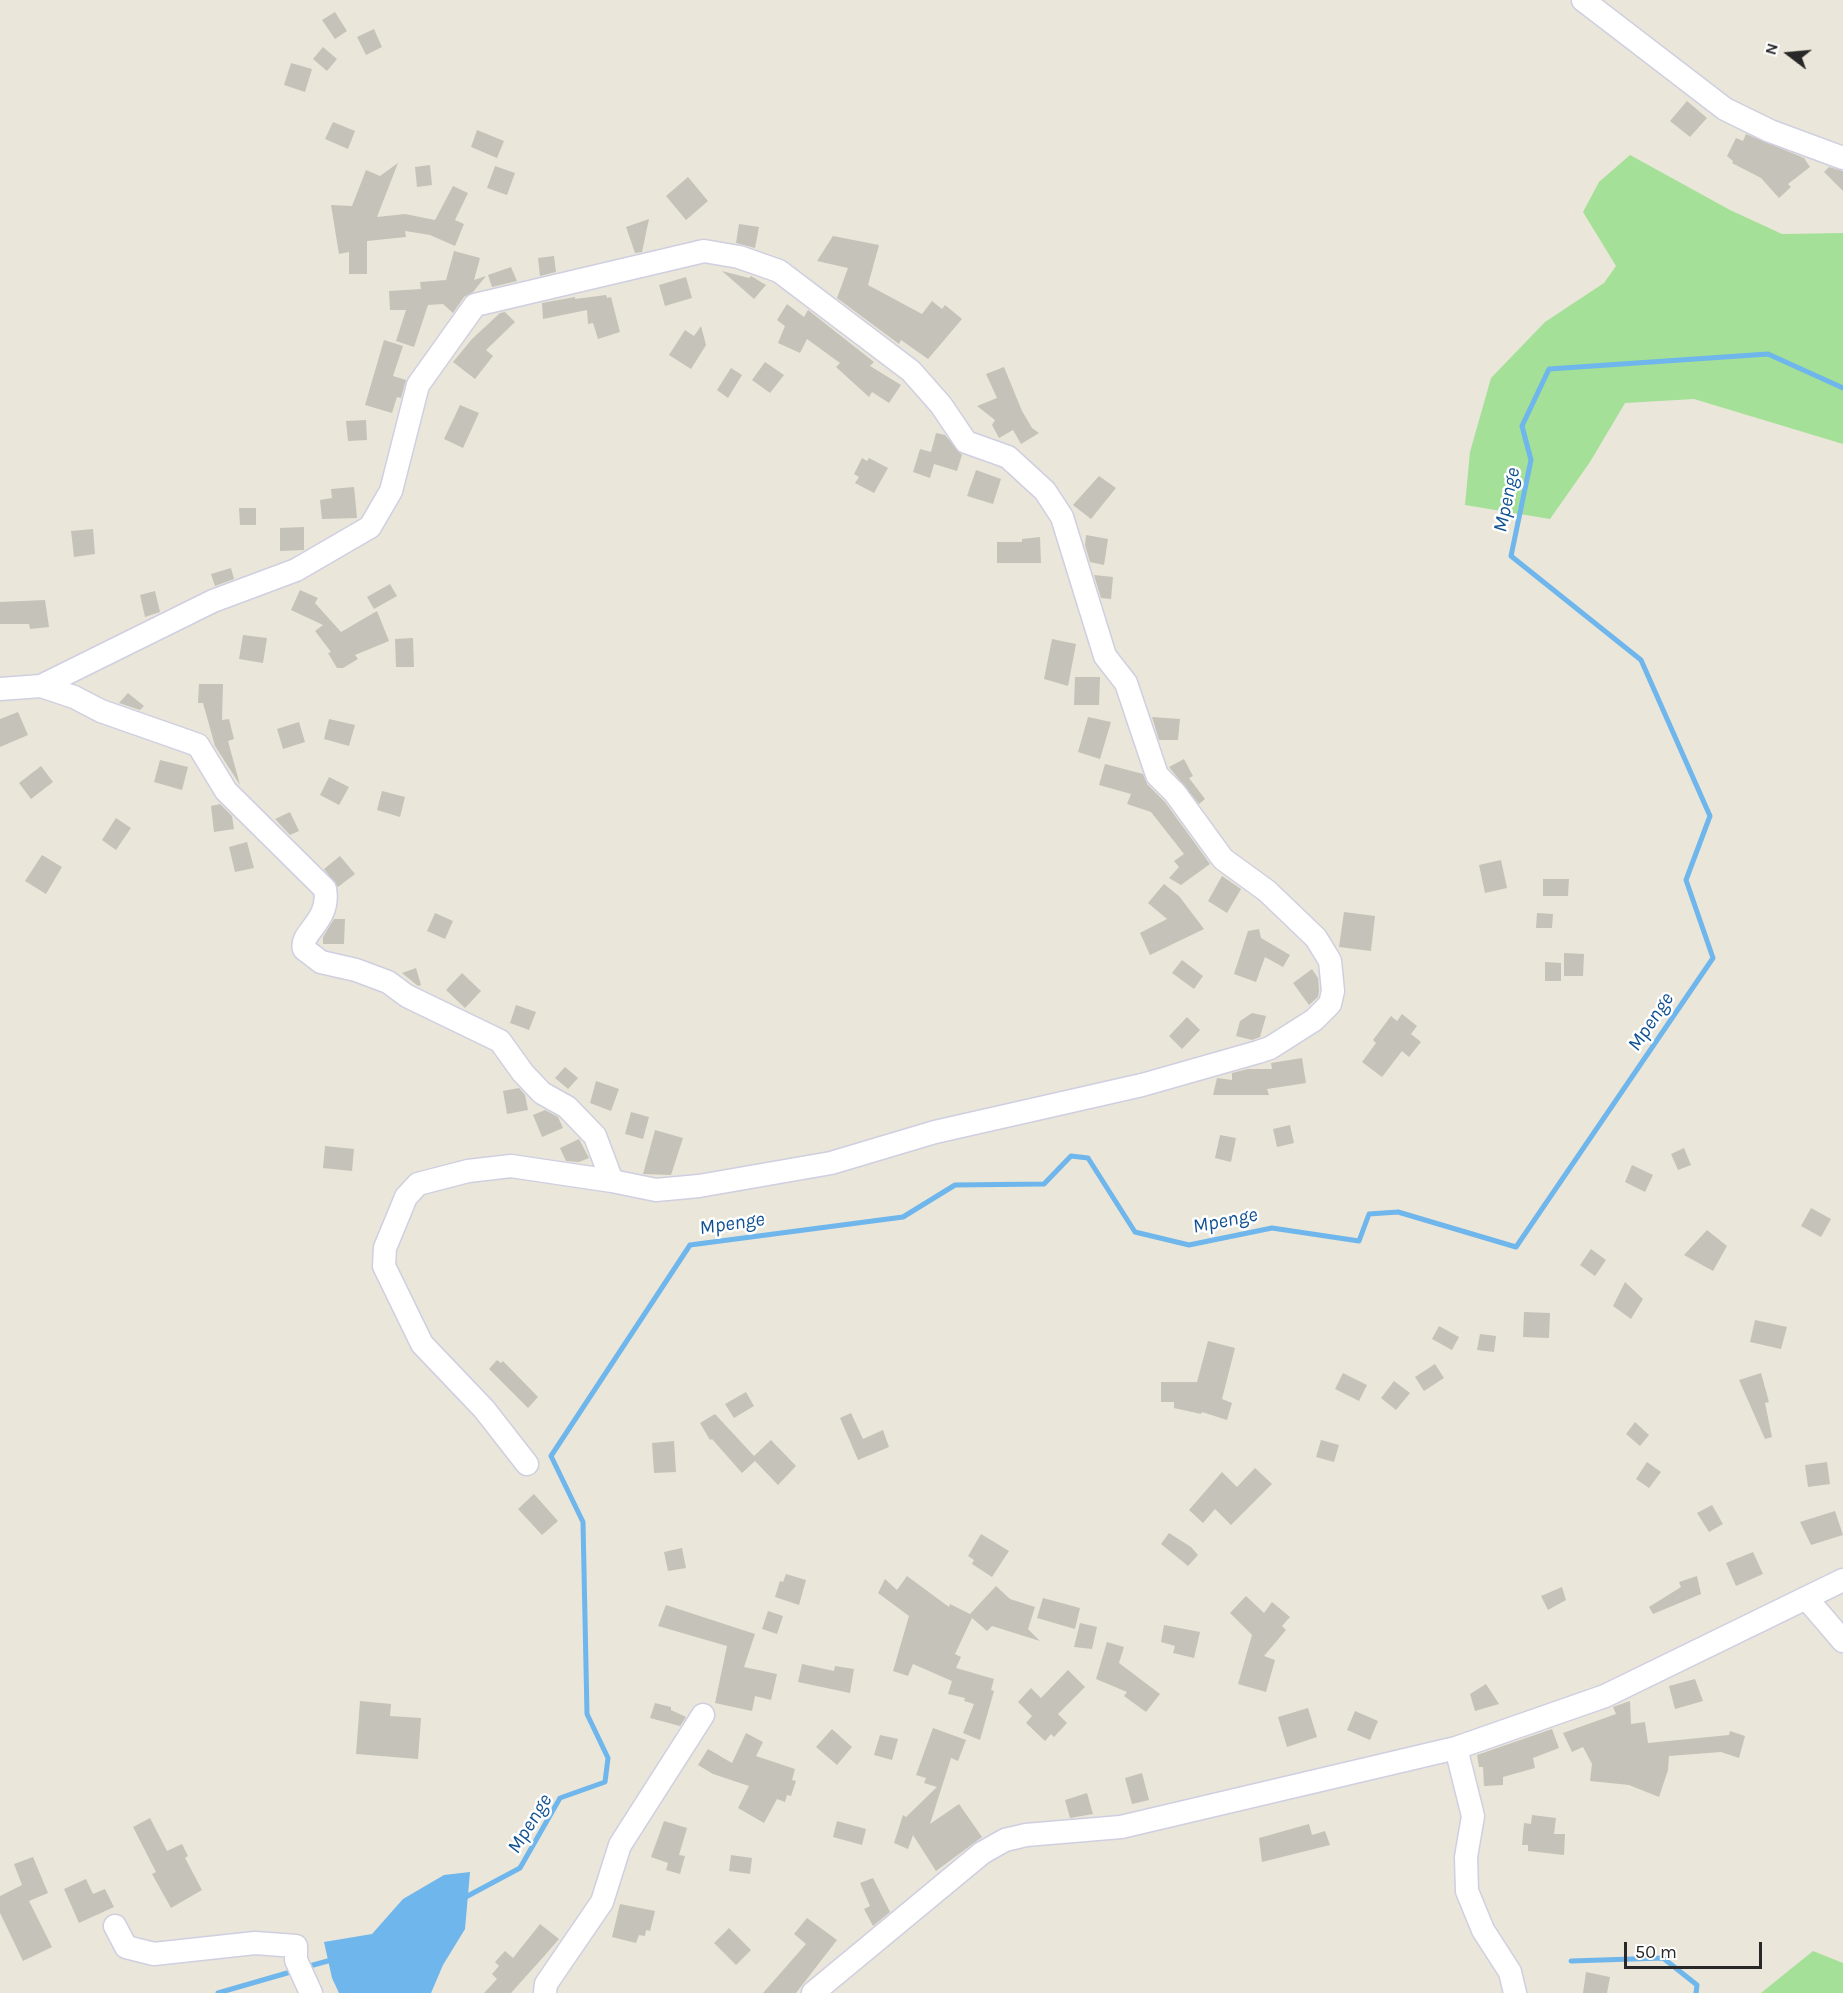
<!DOCTYPE html>
<html>
<head>
<meta charset="utf-8">
<style>
	body { margin:0 }
	#map { position:relative; width:1843px; height:1993px; overflow:hidden; background:#eae6d9; font-family:Karla,sans-serif }
	canvas { display:block }
	.north { position:absolute; left:1759px; top:24px; width:60px; height:60px; -webkit-text-stroke:4px #fff; paint-order:stroke; rotate:286deg; font-size:16px; font-weight:700; line-height:24px; text-align:center; color:#282828 }
	.north::after { content:''; display:block; margin:auto; width:21px; height:27px; background:#282828; clip-path:polygon(50% 0,100% 100%,50% 72%,0 100%) }
	.scale { position:absolute; left:1624px; top:1942px; width:138px; height:27px; box-sizing:border-box; border:3px solid #282828; border-top:0; padding-left:8px; font-size:18px; line-height:21px; white-space:nowrap; color:#282828; -webkit-text-stroke:4px #fff; paint-order:stroke }
</style>
</head>
<body>
<div id="map">
<canvas width="1843" height="1993"></canvas>
<div class="north">N</div>
<div class="scale">50 m</div>
</div>
<script>
const ctx = document.querySelector('canvas').getContext('2d');
ctx.lineJoin = 'round';
function paint(path, color) { ctx.fillStyle = color; ctx.fill(path, 'evenodd'); }
function strokePath(path, color, width, dash) { ctx.strokeStyle = color; ctx.lineWidth = width; ctx.lineCap = dash ? 'butt' : 'round'; ctx.setLineDash(dash || []); ctx.stroke(path); }
function label(font, color, halo, rows, align = 'center') {
  ctx.font = font + ' Karla,sans-serif'; ctx.lineWidth = 5; ctx.setLineDash([]); ctx.textBaseline = 'middle'; ctx.strokeStyle = halo; ctx.fillStyle = color; for (const [text, x, y, turn = 0] of rows) {
    ctx.save(); ctx.translate(x, y); ctx.rotate((+turn || 0) * Math.PI / 180); ctx.textAlign = isNaN(turn) ? turn : align; if (halo) ctx.strokeText(text, 0, 0); ctx.fillText(text, 0, 0); ctx.restore();
  }
}
const green = new Path2D(`
	M 1630,155 L 1730,210 L 1782,234 L 1843,233 L 1843,444 L 1694,399 L 1625,403 L 1590,462 L 1550,519 L 1465,505 L 1470,452 L 1491,378 L 1545,322 L 1604,283 L 1616,266 L 1583,212 L 1599,182 Z
	M 1813,1951 L 1843,1963 L 1843,1993 L 1761,1993 Z`);
const water = new Path2D(`
	M 470,1872 L 465,1929 L 443,1965 L 431,1993 L 339,1993 L 332,1978 L 324,1942 L 372,1934 L 403,1899 L 444,1875 Z`);
const stream = new Path2D(`
	M 462,1899 L 520,1868 L 560,1798 L 605,1782 L 608,1758 L 587,1714 L 583,1522 L 551,1456 L 690,1245 L 903,1217 L 955,1185 L 1044,1184 L 1071,1156 L 1088,1158 L 1135,1232 L 1189,1245 L 1272,1228 L 1359,1241 L 1369,1214 L 1398,1212 L 1516,1247 L 1713,958 L 1686,880 L 1710,816 L 1641,660 L 1511,556 L 1531,460 L 1522,426 L 1549,369 L 1768,354 L 1843,388
	M 1571,1961 L 1663,1958 L 1697,1985 L 1696,1993
	M 306,1967 L 335,1959
	M 218,1993 L 294,1971`);
const building = new Path2D(`
	M 335,12 L 347,31 L 335,39 L 322,20 Z
	M 374,29 L 382,47 L 366,55 L 357,37 Z
	M 323,47 L 337,59 L 327,71 L 313,59 Z
	M 291,63 L 312,69 L 305,92 L 284,85 Z
	M 1687,101 L 1707,118 L 1690,137 L 1670,121 Z
	M 333,122 L 355,131 L 348,149 L 325,139 Z
	M 477,130 L 504,141 L 497,158 L 471,147 Z
	M 1746,134 L 1804,158 L 1810,167 L 1788,184 L 1791,187 L 1779,198 L 1761,178 L 1732,163 L 1733,161 L 1727,156 L 1736,138 L 1743,141 Z
	M 398,163 L 377,217 L 405,214 L 435,220 L 453,186 L 468,193 L 455,220 L 464,224 L 455,246 L 430,235 L 405,231 L 406,237 L 367,241 L 367,274 L 349,274 L 349,252 L 339,254 L 331,205 L 352,206 L 366,170 L 380,176 Z
	M 430,165 L 432,185 L 417,187 L 415,167 Z
	M 495,166 L 515,173 L 507,195 L 487,188 Z
	M 1829,167 L 1843,171 L 1843,191 L 1824,172 Z
	M 688,177 L 708,201 L 686,220 L 666,196 Z
	M 649,219 L 642,252 L 635,253 L 626,227 Z
	M 739,224 L 759,227 L 755,248 L 736,243 Z
	M 833,236 L 879,245 L 868,285 L 922,314 L 932,301 L 942,309 L 945,305 L 962,319 L 928,359 L 901,340 L 899,344 L 837,298 L 848,268 L 817,261 Z
	M 454,251 L 480,258 L 474,280 L 486,276 L 473,292 L 464,297 L 453,313 L 443,304 L 428,305 L 414,347 L 396,341 L 406,310 L 390,310 L 389,291 L 421,289 L 420,282 L 446,280 Z
	M 554,256 L 556,272 L 540,276 L 538,258 Z
	M 511,267 L 517,281 L 492,287 L 488,275 Z
	M 722,271 L 749,278 L 751,276 L 766,285 L 754,299 Z
	M 686,277 L 692,298 L 665,306 L 659,285 Z
	M 606,295 L 607,298 L 611,297 L 620,332 L 598,339 L 593,323 L 588,324 L 587,310 L 543,319 L 542,303 L 575,297 L 575,299 Z
	M 787,304 L 804,317 L 808,310 L 874,362 L 870,366 L 901,385 L 889,403 L 872,392 L 869,397 L 836,367 L 840,363 L 807,339 L 800,353 L 778,343 L 785,326 L 777,320 Z
	M 505,312 L 515,322 L 486,350 L 493,356 L 475,379 L 453,362 L 472,339 L 500,313 Z
	M 701,326 L 706,345 L 691,369 L 669,355 L 685,330 L 694,336 Z
	M 384,340 L 403,346 L 393,376 L 406,380 L 401,398 L 397,397 L 392,413 L 365,405 Z
	M 765,362 L 784,375 L 770,393 L 752,380 Z
	M 1004,367 L 1022,411 L 1032,428 L 1039,433 L 1021,444 L 1013,430 L 999,438 L 992,425 L 995,420 L 977,406 L 997,398 L 986,374 Z
	M 731,368 L 742,375 L 728,398 L 717,390 Z
	M 460,405 L 479,413 L 463,448 L 444,439 Z
	M 366,420 L 367,440 L 348,441 L 346,421 Z
	M 936,433 L 945,435 L 962,455 L 957,471 L 934,464 L 930,478 L 913,472 L 920,449 L 931,452 Z
	M 862,458 L 867,461 L 869,458 L 888,468 L 874,493 L 855,483 L 859,477 L 854,474 Z
	M 976,470 L 1001,479 L 993,504 L 967,496 Z
	M 1099,476 L 1116,488 L 1091,519 L 1073,505 Z
	M 354,487 L 357,518 L 322,519 L 320,500 L 332,498 L 331,489 Z
	M 239,508 L 256,508 L 256,525 L 240,525 Z
	M 304,527 L 304,550 L 280,551 L 280,528 Z
	M 93,529 L 95,554 L 74,557 L 71,531 Z
	M 1086,535 L 1108,539 L 1104,565 L 1090,562 L 1085,545 Z
	M 1040,537 L 1041,563 L 997,563 L 997,542 L 1022,542 L 1022,539 Z
	M 231,568 L 234,579 L 215,586 L 211,574 Z
	M 1094,575 L 1113,577 L 1111,599 L 1101,598 Z
	M 390,584 L 397,596 L 374,609 L 367,597 Z
	M 300,590 L 318,598 L 315,603 L 341,632 L 377,611 L 389,641 L 355,655 L 358,659 L 343,668 L 337,668 L 328,653 L 331,652 L 315,631 L 323,625 L 291,610 Z
	M 155,591 L 160,612 L 145,617 L 140,595 Z
	M 45,600 L 49,627 L 30,629 L 29,624 L 0,624 L 0,602 Z
	M 243,635 L 267,638 L 263,663 L 239,659 Z
	M 413,638 L 414,667 L 396,667 L 395,639 Z
	M 1052,639 L 1076,644 L 1068,686 L 1044,679 Z
	M 1075,677 L 1100,677 L 1099,705 L 1074,705 Z
	M 199,684 L 223,684 L 222,720 L 229,719 L 234,739 L 228,741 L 240,785 L 215,746 L 203,703 L 198,703 Z
	M 128,693 L 144,706 L 140,710 L 119,703 Z
	M 18,712 L 28,735 L 0,747 L 0,719 Z
	M 1088,717 L 1111,722 L 1100,759 L 1078,752 Z
	M 1152,717 L 1180,719 L 1178,740 L 1159,740 Z
	M 329,719 L 355,725 L 349,746 L 324,739 Z
	M 299,722 L 305,742 L 283,749 L 277,729 Z
	M 1184,759 L 1193,776 L 1189,778 L 1205,799 L 1199,804 L 1169,767 Z
	M 160,760 L 188,767 L 182,790 L 154,782 Z
	M 1105,764 L 1143,774 L 1147,784 L 1165,802 L 1210,864 L 1181,885 L 1169,878 L 1179,867 L 1174,861 L 1184,854 L 1151,812 L 1127,804 L 1131,794 L 1099,785 Z
	M 41,766 L 53,782 L 31,799 L 19,783 Z
	M 329,777 L 349,787 L 339,805 L 320,795 Z
	M 382,791 L 405,797 L 400,817 L 377,810 Z
	M 220,804 L 232,816 L 234,829 L 214,832 L 211,806 Z
	M 290,812 L 299,831 L 290,835 L 275,819 Z
	M 116,818 L 131,828 L 116,850 L 102,840 Z
	M 247,842 L 254,868 L 235,872 L 229,847 Z
	M 42,855 L 62,867 L 46,894 L 25,881 Z
	M 340,856 L 355,874 L 338,887 L 324,869 Z
	M 1501,860 L 1507,888 L 1485,893 L 1479,865 Z
	M 1222,876 L 1241,889 L 1227,913 L 1208,901 Z
	M 1543,879 L 1569,879 L 1568,896 L 1543,896 Z
	M 1164,884 L 1179,896 L 1204,929 L 1150,955 L 1140,933 L 1167,919 L 1148,903 Z
	M 1344,912 L 1375,916 L 1371,951 L 1339,947 Z
	M 435,913 L 453,921 L 445,939 L 427,931 Z
	M 1537,913 L 1553,914 L 1552,928 L 1536,928 Z
	M 334,919 L 345,919 L 344,944 L 323,944 L 323,937 Z
	M 1259,929 L 1261,938 L 1290,955 L 1283,967 L 1265,957 L 1256,982 L 1234,974 L 1248,931 Z
	M 1564,953 L 1584,954 L 1583,976 L 1564,976 Z
	M 1182,960 L 1203,976 L 1194,989 L 1172,973 Z
	M 1545,962 L 1561,963 L 1561,981 L 1545,981 Z
	M 416,968 L 421,985 L 418,986 L 402,973 Z
	M 1312,969 L 1318,978 L 1319,990 L 1318,997 L 1309,1005 L 1293,983 Z
	M 462,973 L 481,991 L 465,1008 L 446,990 Z
	M 516,1005 L 536,1012 L 529,1030 L 510,1023 Z
	M 1252,1013 L 1266,1016 L 1260,1037 L 1252,1040 L 1236,1036 L 1240,1021 Z
	M 1402,1014 L 1417,1026 L 1411,1034 L 1421,1042 L 1409,1057 L 1402,1051 L 1382,1077 L 1362,1062 L 1376,1043 L 1373,1040 L 1391,1016 L 1397,1021 Z
	M 1187,1017 L 1200,1030 L 1182,1049 L 1169,1036 Z
	M 1302,1058 L 1306,1083 L 1267,1089 L 1269,1095 L 1213,1095 L 1217,1078 L 1232,1080 L 1232,1073 L 1248,1069 L 1272,1069 L 1271,1063 Z
	M 565,1067 L 578,1078 L 568,1089 L 555,1078 Z
	M 596,1081 L 619,1089 L 611,1111 L 590,1103 Z
	M 519,1088 L 525,1095 L 528,1110 L 507,1114 L 503,1091 Z
	M 545,1110 L 558,1117 L 563,1128 L 542,1137 L 533,1115 Z
	M 631,1112 L 649,1117 L 643,1139 L 625,1134 Z
	M 1290,1125 L 1294,1143 L 1277,1147 L 1273,1129 Z
	M 655,1130 L 683,1138 L 671,1175 L 643,1174 Z
	M 1220,1135 L 1236,1138 L 1231,1162 L 1215,1158 Z
	M 579,1139 L 589,1158 L 579,1162 L 566,1161 L 560,1148 Z
	M 325,1146 L 354,1149 L 352,1171 L 323,1168 Z
	M 1684,1148 L 1691,1165 L 1678,1170 L 1671,1154 Z
	M 1632,1165 L 1653,1175 L 1645,1192 L 1625,1182 Z
	M 1811,1208 L 1831,1219 L 1821,1237 L 1801,1226 Z
	M 1707,1230 L 1727,1246 L 1713,1271 L 1684,1255 Z
	M 1591,1249 L 1606,1260 L 1595,1276 L 1580,1265 Z
	M 1625,1282 L 1643,1299 L 1631,1319 L 1613,1306 Z
	M 1524,1312 L 1550,1313 L 1549,1338 L 1523,1337 Z
	M 1755,1320 L 1787,1327 L 1781,1349 L 1750,1342 Z
	M 1439,1326 L 1459,1337 L 1452,1350 L 1432,1339 Z
	M 1480,1334 L 1496,1336 L 1494,1352 L 1477,1350 Z
	M 1208,1341 L 1235,1348 L 1222,1399 L 1232,1403 L 1227,1420 L 1202,1412 L 1201,1414 L 1174,1408 L 1174,1402 L 1161,1402 L 1161,1382 L 1197,1382 Z
	M 497,1360 L 501,1363 L 503,1361 L 538,1397 L 528,1408 L 489,1369 Z
	M 1435,1364 L 1444,1378 L 1424,1391 L 1415,1377 Z
	M 1343,1373 L 1367,1385 L 1359,1401 L 1335,1389 Z
	M 1761,1373 L 1769,1402 L 1765,1403 L 1772,1437 L 1765,1439 L 1739,1380 Z
	M 1394,1381 L 1410,1393 L 1396,1410 L 1381,1398 Z
	M 746,1392 L 754,1406 L 734,1418 L 725,1404 Z
	M 851,1413 L 863,1439 L 883,1430 L 889,1447 L 858,1460 L 840,1418 Z
	M 715,1414 L 754,1456 L 771,1440 L 796,1466 L 778,1485 L 755,1461 L 742,1473 L 712,1439 L 710,1440 L 700,1423 Z
	M 1635,1422 L 1649,1435 L 1640,1446 L 1626,1434 Z
	M 1321,1440 L 1339,1445 L 1334,1462 L 1316,1457 Z
	M 674,1441 L 676,1472 L 654,1473 L 652,1443 Z
	M 1647,1462 L 1661,1472 L 1649,1488 L 1636,1479 Z
	M 1827,1462 L 1830,1484 L 1808,1487 L 1805,1465 Z
	M 1255,1468 L 1272,1484 L 1231,1525 L 1215,1509 L 1203,1523 L 1189,1510 L 1222,1472 L 1237,1487 Z
	M 534,1494 L 558,1521 L 542,1535 L 518,1509 Z
	M 1712,1505 L 1723,1524 L 1709,1532 L 1697,1513 Z
	M 1835,1511 L 1843,1535 L 1811,1545 L 1800,1522 Z
	M 1169,1533 L 1191,1547 L 1198,1555 L 1188,1566 L 1161,1544 Z
	M 981,1534 L 1009,1551 L 992,1577 L 972,1564 L 974,1560 L 968,1556 Z
	M 682,1548 L 686,1568 L 668,1571 L 664,1552 Z
	M 1753,1552 L 1763,1574 L 1736,1586 L 1726,1563 Z
	M 786,1574 L 806,1580 L 799,1605 L 775,1597 L 780,1581 L 783,1582 Z
	M 907,1576 L 949,1607 L 950,1604 L 970,1614 L 996,1586 L 1010,1599 L 1035,1607 L 1028,1629 L 1040,1641 L 992,1626 L 987,1631 L 972,1618 L 955,1654 L 961,1657 L 956,1668 L 994,1679 L 991,1690 L 994,1691 L 980,1740 L 963,1733 L 974,1704 L 964,1701 L 965,1698 L 948,1694 L 952,1681 L 913,1664 L 908,1676 L 893,1671 L 909,1616 L 878,1593 L 885,1579 L 897,1590 Z
	M 1697,1576 L 1701,1594 L 1653,1614 L 1649,1607 L 1681,1587 L 1679,1582 Z
	M 1562,1587 L 1566,1600 L 1548,1610 L 1541,1596 Z
	M 1246,1596 L 1264,1613 L 1272,1602 L 1290,1617 L 1282,1626 L 1286,1630 L 1264,1656 L 1275,1660 L 1266,1692 L 1238,1684 L 1252,1635 L 1230,1613 Z
	M 1043,1598 L 1080,1608 L 1075,1629 L 1037,1618 Z
	M 666,1605 L 755,1634 L 744,1667 L 777,1674 L 771,1700 L 755,1696 L 752,1711 L 715,1703 L 727,1646 L 658,1626 Z
	M 768,1611 L 783,1616 L 777,1634 L 762,1629 Z
	M 1080,1623 L 1097,1627 L 1092,1649 L 1074,1647 Z
	M 1164,1625 L 1200,1632 L 1194,1658 L 1173,1653 L 1175,1646 L 1161,1642 Z
	M 1107,1642 L 1124,1647 L 1119,1663 L 1160,1694 L 1146,1712 L 1124,1696 L 1127,1692 L 1096,1679 Z
	M 802,1664 L 834,1671 L 835,1666 L 854,1669 L 850,1693 L 798,1682 Z
	M 1068,1670 L 1085,1687 L 1058,1714 L 1067,1723 L 1054,1737 L 1051,1734 L 1045,1741 L 1026,1723 L 1032,1716 L 1018,1702 L 1031,1688 L 1041,1698 Z
	M 1695,1679 L 1703,1701 L 1675,1709 L 1669,1686 Z
	M 1486,1684 L 1499,1704 L 1475,1711 L 1470,1694 Z
	M 360,1701 L 391,1704 L 390,1716 L 421,1718 L 418,1759 L 356,1754 Z
	M 1630,1701 L 1631,1724 L 1645,1722 L 1648,1743 L 1729,1735 L 1730,1731 L 1745,1736 L 1739,1758 L 1721,1752 L 1669,1756 L 1668,1770 L 1659,1797 L 1629,1785 L 1590,1781 L 1592,1764 L 1583,1747 L 1572,1752 L 1563,1733 L 1616,1714 L 1613,1707 Z
	M 655,1703 L 671,1707 L 671,1710 L 686,1717 L 680,1726 L 650,1718 Z
	M 1308,1708 L 1317,1737 L 1287,1747 L 1278,1717 Z
	M 1355,1711 L 1378,1721 L 1370,1740 L 1347,1730 Z
	M 933,1728 L 966,1740 L 958,1761 L 951,1758 L 930,1824 L 959,1804 L 982,1837 L 936,1871 L 913,1835 L 908,1849 L 894,1843 L 903,1815 L 906,1817 L 937,1787 L 924,1783 L 926,1778 L 916,1775 Z
	M 832,1729 L 852,1747 L 837,1765 L 816,1747 Z
	M 1552,1729 L 1559,1748 L 1533,1758 L 1535,1768 L 1503,1777 L 1503,1785 L 1484,1786 L 1483,1767 L 1479,1767 L 1477,1755 Z
	M 746,1733 L 763,1742 L 756,1756 L 795,1769 L 792,1780 L 796,1781 L 791,1796 L 787,1795 L 785,1802 L 777,1799 L 764,1823 L 738,1808 L 749,1786 L 713,1774 L 698,1765 L 708,1749 L 732,1763 Z
	M 880,1735 L 898,1739 L 892,1760 L 874,1755 Z
	M 1142,1773 L 1149,1800 L 1132,1804 L 1125,1778 Z
	M 1087,1793 L 1093,1814 L 1070,1818 L 1065,1800 Z
	M 1532,1815 L 1556,1818 L 1554,1834 L 1565,1834 L 1564,1855 L 1528,1851 L 1528,1845 L 1522,1845 L 1524,1823 L 1531,1824 Z
	M 150,1818 L 167,1851 L 182,1844 L 188,1856 L 185,1858 L 202,1890 L 171,1908 L 152,1874 L 156,1872 L 133,1827 Z
	M 664,1821 L 687,1828 L 679,1855 L 685,1856 L 680,1874 L 666,1870 L 668,1863 L 651,1857 Z
	M 837,1821 L 866,1829 L 862,1845 L 833,1837 Z
	M 1309,1824 L 1312,1835 L 1325,1831 L 1330,1845 L 1262,1862 L 1259,1838 Z
	M 731,1855 L 752,1858 L 750,1874 L 729,1871 Z
	M 33,1857 L 48,1893 L 29,1901 L 52,1947 L 23,1961 L 0,1913 L 0,1896 L 22,1885 L 14,1864 Z
	M 873,1878 L 890,1912 L 873,1926 L 864,1909 L 870,1906 L 860,1883 Z
	M 86,1879 L 93,1894 L 105,1889 L 114,1907 L 79,1923 L 64,1889 Z
	M 620,1904 L 655,1911 L 650,1931 L 646,1930 L 645,1936 L 639,1935 L 636,1943 L 612,1937 Z
	M 807,1918 L 837,1940 L 796,1993 L 763,1993 L 806,1944 L 794,1934 Z
	M 540,1924 L 559,1939 L 546,1954 L 511,1993 L 484,1993 L 497,1979 L 492,1974 L 499,1966 L 495,1962 L 505,1951 L 513,1958 Z
	M 729,1928 L 751,1950 L 736,1965 L 714,1943 Z
	M 1586,1972 L 1610,1977 L 1607,1993 L 1583,1993 Z`);
const minor = new Path2D(`
	M 1583,0 L 1725,109 L 1770,131 L 1843,158
	M 41,686 L 74,697 L 101,711 L 198,745 L 226,791 L 325,889 C 331,921 299,933 304,949 L 321,962 L 356,970 L 388,982 L 407,996 L 500,1041 L 523,1073 L 542,1093 L 567,1107 L 595,1136 L 612,1181
	M 0,689 L 41,686 L 213,601 L 296,570 L 370,527 L 391,491 L 418,385 L 475,305 L 704,251 L 739,257 L 779,271 L 911,371 L 941,405 L 966,442 L 1008,457 L 1045,491 L 1062,517 L 1105,656 L 1126,683 L 1157,775 L 1175,793 L 1223,859 L 1267,891 L 1316,938 L 1330,961 L 1333,991 L 1330,1004 L 1314,1020 L 1270,1048 L 1258,1052 L 1142,1085 L 935,1132 L 831,1163 L 699,1186 L 656,1190 L 612,1181 L 511,1166 L 468,1171 L 418,1184 L 406,1197 L 385,1248 L 384,1266 L 422,1344 L 484,1409 L 527,1464
	M 1807,1599 L 1843,1641
	M 1456,1748 L 1473,1816 L 1466,1857 L 1467,1891 L 1483,1930 L 1510,1972 L 1515,1993
	M 115,1926 L 126,1947 L 154,1954 L 255,1943 L 296,1946 L 296,1960 L 311,1993
	M 545,1993 L 546,1984 L 602,1902 L 620,1845 L 703,1715
	M 813,1993 L 982,1853 L 1005,1840 L 1026,1835 L 1121,1827 L 1456,1748 L 1605,1696 L 1843,1580`);
const waterNames = [
	["Mpenge",1507,500,-78],
	["Mpenge",1651,1022,-56],
	["Mpenge",1225,1221,-11],
	["Mpenge",732,1224,-8],
	["Mpenge",530,1824,-58]
];
paint(green, '#a4e097');
paint(water, '#6eb6eb');
strokePath(stream, '#6eb6eb', 5);
paint(building, '#c5c2b9');
strokePath(minor, '#cfcfe1', 25);
strokePath(minor, '#fff', 22);
label('italic 20px', '#105193', '#fff', waterNames);
</script>
</body>
</html>
